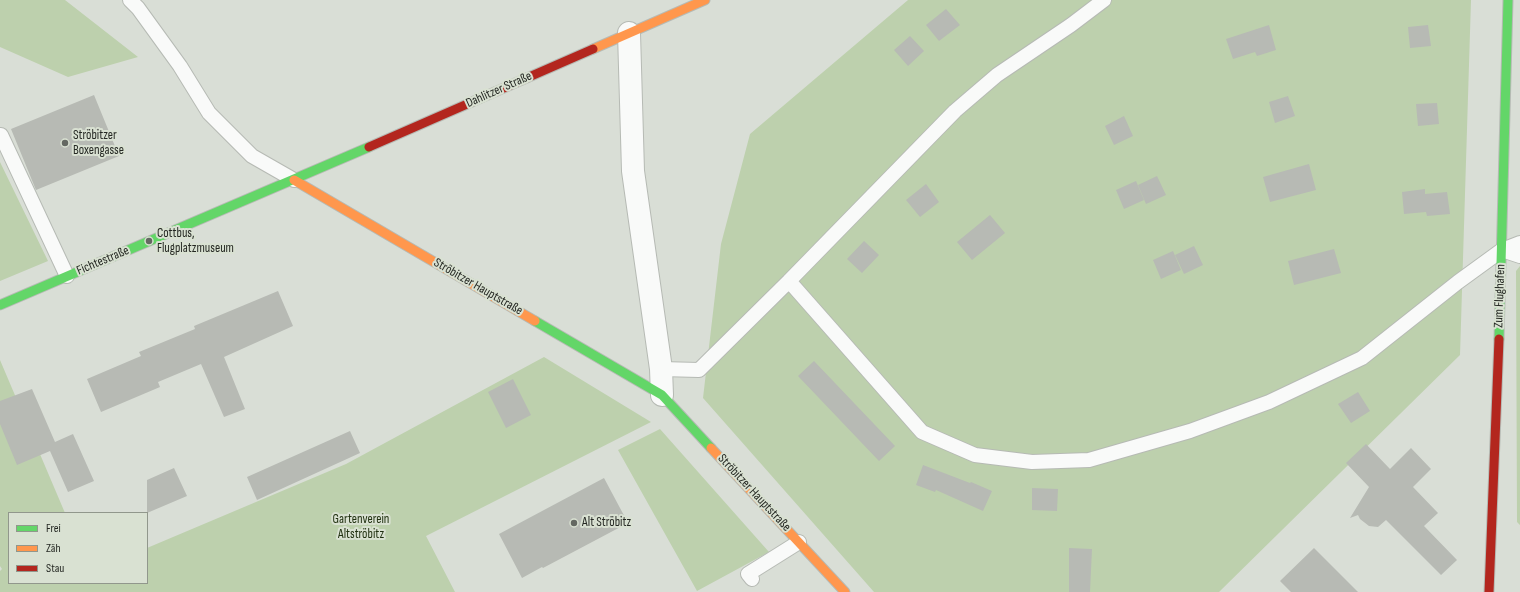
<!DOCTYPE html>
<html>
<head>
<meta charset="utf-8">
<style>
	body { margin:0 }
	#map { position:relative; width:1520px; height:592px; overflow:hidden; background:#d9ded6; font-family:"Sofia Sans Condensed",sans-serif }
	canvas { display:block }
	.legend { position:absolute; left:8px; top:512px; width:140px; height:72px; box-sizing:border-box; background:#d9e1d2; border:1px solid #91978c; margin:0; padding:5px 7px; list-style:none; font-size:12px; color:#252823 }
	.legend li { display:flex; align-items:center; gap:8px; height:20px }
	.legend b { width:20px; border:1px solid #91978c }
</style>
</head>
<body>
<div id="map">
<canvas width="1520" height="592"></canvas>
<ul class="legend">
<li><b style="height:5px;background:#63d668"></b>Frei</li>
<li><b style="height:5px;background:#ff974d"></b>Zäh</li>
<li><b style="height:5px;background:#b3261e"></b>Stau</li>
</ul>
</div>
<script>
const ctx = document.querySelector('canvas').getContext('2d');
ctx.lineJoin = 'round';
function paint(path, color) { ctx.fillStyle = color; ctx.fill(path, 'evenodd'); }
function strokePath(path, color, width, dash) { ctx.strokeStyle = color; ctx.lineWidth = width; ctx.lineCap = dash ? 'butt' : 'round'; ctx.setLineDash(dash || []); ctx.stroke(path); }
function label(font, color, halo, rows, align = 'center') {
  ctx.font = font + ' "Sofia Sans Condensed",sans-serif'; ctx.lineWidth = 4; ctx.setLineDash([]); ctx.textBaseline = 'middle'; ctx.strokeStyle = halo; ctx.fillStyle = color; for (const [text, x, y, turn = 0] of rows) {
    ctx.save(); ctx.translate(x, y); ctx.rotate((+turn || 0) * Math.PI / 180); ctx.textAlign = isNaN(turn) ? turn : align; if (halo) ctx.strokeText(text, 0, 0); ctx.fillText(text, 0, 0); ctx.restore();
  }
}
const green = new Path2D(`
	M 0,0 L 65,0 L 138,57 L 68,77 L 0,47 Z
	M 908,0 L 1471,0 L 1460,355 L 1219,592 L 874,592 L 703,398 L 721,244 L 750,134 Z
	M 0,162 L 48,261 L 0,281 Z
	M 1520,266 L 1520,525 L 1517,522 L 1516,271 Z
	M 544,357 L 651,422 L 426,536 L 455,592 L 0,592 L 0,571 L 2,569 L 0,566 L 0,360 L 65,513 L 9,513 L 9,583 L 147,583 L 147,548 L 346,464 Z
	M 660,429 L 769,552 L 697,591 L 618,450 Z`);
const building = new Path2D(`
	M 946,9 L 960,25 L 939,41 L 926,25 Z
	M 1269,25 L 1276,50 L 1257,56 L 1255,52 L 1233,59 L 1226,39 Z
	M 1428,25 L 1431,46 L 1410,48 L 1408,27 Z
	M 910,36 L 924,51 L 908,66 L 894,50 Z
	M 94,95 L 119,156 L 36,190 L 11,129 Z
	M 1288,96 L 1295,116 L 1275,123 L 1269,102 Z
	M 1437,103 L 1439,124 L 1418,126 L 1416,104 Z
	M 1124,116 L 1133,136 L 1114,145 L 1105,126 Z
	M 1309,164 L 1316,190 L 1270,202 L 1263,177 Z
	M 1157,176 L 1166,195 L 1146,204 L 1138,185 Z
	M 1136,181 L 1144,200 L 1124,209 L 1116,190 Z
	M 926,184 L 939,202 L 920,217 L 906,200 Z
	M 1425,189 L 1425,194 L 1447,192 L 1450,214 L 1427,216 L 1426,212 L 1404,214 L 1402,192 Z
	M 990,215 L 1005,233 L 972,260 L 957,242 Z
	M 864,241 L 879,255 L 862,273 L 847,259 Z
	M 1194,246 L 1203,265 L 1184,274 L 1175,255 Z
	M 1334,249 L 1341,273 L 1294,285 L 1288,261 Z
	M 1173,251 L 1181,270 L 1161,279 L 1153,260 Z
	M 278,291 L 293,326 L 224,357 L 245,409 L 224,417 L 201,364 L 158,382 L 160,387 L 101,412 L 87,379 L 141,356 L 139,352 L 195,329 L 194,326 Z
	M 814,361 L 895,446 L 879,461 L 798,376 Z
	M 513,379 L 531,415 L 506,428 L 488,392 Z
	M 32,389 L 55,442 L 73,434 L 94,481 L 68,492 L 50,451 L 17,465 L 0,424 L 0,401 Z
	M 1358,392 L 1370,411 L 1351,423 L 1338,404 Z
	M 350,431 L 360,453 L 257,500 L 247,477 Z
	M 1366,444 L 1390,469 L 1411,448 L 1431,469 L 1413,487 L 1438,513 L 1424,526 L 1457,560 L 1441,575 L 1386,520 L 1378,527 L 1369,526 L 1360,519 L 1358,515 L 1350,518 L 1369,487 L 1346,463 Z
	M 923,465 L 970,483 L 971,482 L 992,491 L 983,511 L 936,490 L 935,492 L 916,485 Z
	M 174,468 L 187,496 L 147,513 L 147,480 Z
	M 604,478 L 628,523 L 543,568 L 542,567 L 522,578 L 499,534 Z
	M 1032,488 L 1058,489 L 1057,511 L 1032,510 Z
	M 1069,548 L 1092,549 L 1090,592 L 1069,592 Z
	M 1314,548 L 1358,592 L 1291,592 L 1280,581 Z`);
const lane = new Path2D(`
	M 130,0 L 138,8 L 180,66 L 209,113 L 252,156 L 294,180
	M 1,135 L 67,276
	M 1520,243 L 1502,250 L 1520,256
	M 789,281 L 955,111 L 997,75 L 1071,25 L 1104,0
	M 661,369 L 699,370 L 789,281 L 922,432 L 975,455 L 1032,462 L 1089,460 L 1190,431 L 1269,402 L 1362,358 L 1458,282 L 1502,250
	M 752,579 L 748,574 L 799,542`);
const street = new Path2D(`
	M 629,33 L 633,171 L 661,369 L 662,395`);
const fast = new Path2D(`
	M 0,305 L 369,147
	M 535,321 L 662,395 L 711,448
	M 1499,339 L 1508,0`);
const slow = new Path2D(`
	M 593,49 L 705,0
	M 294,180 L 535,321
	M 711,448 L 845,592`);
const jam = new Path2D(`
	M 369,147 L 593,49
	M 1489,592 L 1499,339`);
const markers = [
	[65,143,4,"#646862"],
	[149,241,4,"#646862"],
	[574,523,4,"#646862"]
];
const streetNames = [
	["Dahlitzer Straße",499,90,-24],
	["Fichtestraße",103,261,-23],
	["Ströbitzer Hauptstraße",478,287,30],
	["Zum Flughafen",1500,296,-88],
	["Ströbitzer Hauptstraße",754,493,47]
];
const poiNames = [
	["Ströbitzer",73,136],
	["Boxengasse",73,151],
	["Cottbus,",157,234],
	["Flugplatzmuseum",157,249],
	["Alt Ströbitz",582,523]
];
const parkNames = [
	["Gartenverein",361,520],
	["Altströbitz",361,535]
];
paint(green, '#bdd0ad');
paint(building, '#b7bab4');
strokePath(lane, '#b6bab4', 16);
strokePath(street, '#b6bab4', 24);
strokePath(fast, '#b6bab4', 11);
strokePath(slow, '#b6bab4', 11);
strokePath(jam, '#b6bab4', 11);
strokePath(lane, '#f9faf9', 14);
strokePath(street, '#f9faf9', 22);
strokePath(fast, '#63d668', 9);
strokePath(slow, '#ff974d', 9);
strokePath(jam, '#b3261e', 9);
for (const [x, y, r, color] of markers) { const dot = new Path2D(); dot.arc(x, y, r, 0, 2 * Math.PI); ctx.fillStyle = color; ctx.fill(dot); strokePath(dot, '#d9e1d2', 1.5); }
label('13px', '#252823', '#d9e1d2', streetNames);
label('13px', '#252823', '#d9e1d2', poiNames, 'left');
label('13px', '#213111', '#d9e1d2', parkNames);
</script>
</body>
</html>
